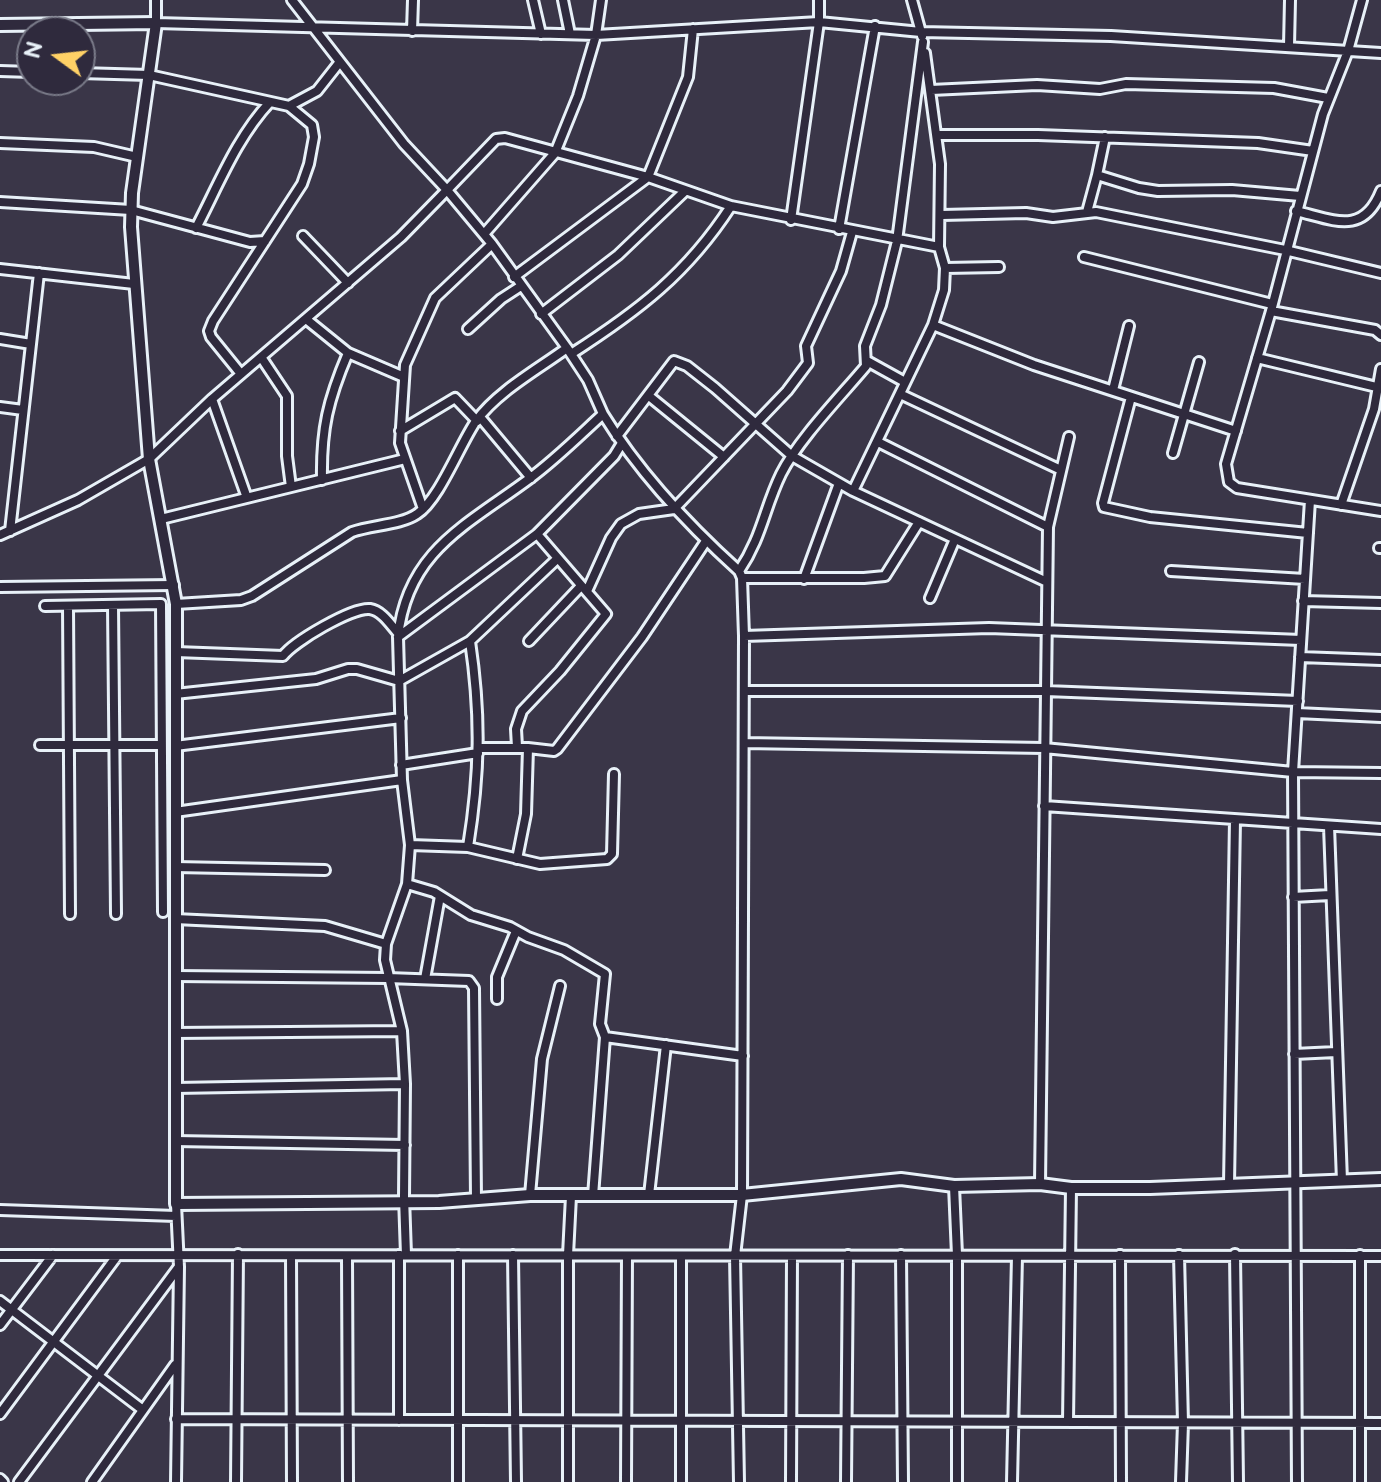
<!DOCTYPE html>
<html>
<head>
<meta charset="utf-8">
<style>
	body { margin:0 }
	#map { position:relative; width:1381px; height:1482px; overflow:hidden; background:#3a3648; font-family:"Balsamiq Sans",sans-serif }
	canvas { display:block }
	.north { position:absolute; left:16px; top:16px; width:80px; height:80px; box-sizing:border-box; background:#2f2a3d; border:2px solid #797a88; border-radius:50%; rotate:285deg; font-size:22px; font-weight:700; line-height:32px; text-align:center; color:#e8f1f8 }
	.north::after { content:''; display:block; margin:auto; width:28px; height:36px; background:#ffd166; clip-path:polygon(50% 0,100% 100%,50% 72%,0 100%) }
</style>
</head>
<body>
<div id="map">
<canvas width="1381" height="1482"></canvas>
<div class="north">N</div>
</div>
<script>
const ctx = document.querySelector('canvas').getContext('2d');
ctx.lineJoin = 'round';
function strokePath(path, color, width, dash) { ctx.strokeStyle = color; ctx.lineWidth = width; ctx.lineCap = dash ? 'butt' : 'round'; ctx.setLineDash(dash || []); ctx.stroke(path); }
const minor = new Path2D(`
	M 156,0 L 156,23 L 596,35 L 819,22 L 921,32 L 1111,36 L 1381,53
	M 292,0 L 404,144 L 447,190 L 496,139 L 505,138 L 648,177 L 731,206 L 939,247
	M 533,0 L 541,34
	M 563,0 L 570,34
	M 912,0 L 922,36
	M 1362,0 L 1348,51 L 1323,114 L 1271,311 L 1226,464 L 1229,482 L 1237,488 L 1381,511
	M 412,31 L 413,0
	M 1289,46 L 1290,0
	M 0,71 L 32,72
	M 80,73 L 149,75 L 289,106 L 312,125 L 314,137 L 309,164 L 302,184 L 213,321 L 209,331 L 211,337 L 241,374
	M 931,90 L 1037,85 L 1100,89 L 1126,84 L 1274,88 L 1328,98
	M 289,106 L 317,91 L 339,63
	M 937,135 L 1038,135 L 1258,143 L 1313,151
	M 1105,137 L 1097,175 L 1139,188 L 1158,191 L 1232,190 L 1300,196
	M 0,143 L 94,147 L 137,157
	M 0,202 L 131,210 L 250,242 L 265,241
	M 1296,211 C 1334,220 1363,236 1381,191
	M 1087,212 L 1097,175
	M 942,215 L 1026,213 L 1053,217 L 1096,212 L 1285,250 L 1381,273
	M 791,220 L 819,22 L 819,0
	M 196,228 C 218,186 237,137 270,102
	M 839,229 L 875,26
	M 484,234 L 555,153 L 578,96 L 596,35 L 601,0
	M 303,236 L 348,283
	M 1084,257 L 1272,304
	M 945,268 L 999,267
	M 0,269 L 134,284
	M 514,277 L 648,177 L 688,77 L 693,29
	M 1271,311 L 1375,330 L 1381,335
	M 541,314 L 618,255 L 684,192
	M 306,319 L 348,353 L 404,377
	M 933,325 L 1034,365 L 1236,431
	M 468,329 L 501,299 L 521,286
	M 0,339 L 31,344
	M 571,354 C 638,311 687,274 731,206
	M 261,357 L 287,396 L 287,456 L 291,487
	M 1257,358 L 1381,388
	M 867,361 L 905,382
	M 1113,390 L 1129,326
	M 900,394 L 1061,470
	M 649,396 L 724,457
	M 1131,397 L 1103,503 L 1104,507 L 1150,517 L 1308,533
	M 212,399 L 247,498
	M 0,407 L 23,410
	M 603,414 C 640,474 687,524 739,571
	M 480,417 L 531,478
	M 400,431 L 455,398 L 477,421
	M 617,436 L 674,361 L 687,366 L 715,388 L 792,456 L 853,491 L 1047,582
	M 878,442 L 1048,527
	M 1173,453 L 1199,362
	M 322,480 C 321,429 328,400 348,353
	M 853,491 L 933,325 L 944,290 L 945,268 L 939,247 L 940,164 L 925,53
	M 1341,505 L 1374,409 L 1381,369
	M 423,509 L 400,443 L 405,365 L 435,298 L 492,244
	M 161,519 L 405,459
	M 10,531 L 39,273
	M 0,535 L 78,500 L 149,459 L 212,399 L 401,237 L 447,190 L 492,244 L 567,348 L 588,380 L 603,414 C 579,436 555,460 529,479 C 467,525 407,551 398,637 L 402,780 L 410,845 L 407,884 L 386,944 L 385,960 L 402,1031 L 405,1084 L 404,1197 L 406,1255
	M 1379,548 L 1381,548
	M 1171,571 L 1305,579
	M 742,578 L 864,578 L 885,576 L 919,522
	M 804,579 L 839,483
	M 0,587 L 174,585
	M 587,591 L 611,538 L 621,524 L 639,514 L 674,509 L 787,391 L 808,363 L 806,346 L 841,271 L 852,232
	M 930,598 L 955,539
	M 1303,601 L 1381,603
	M 176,604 L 241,600 L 252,596 L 352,532 C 372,525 401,525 417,514 C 439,500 460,444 476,421 C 498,391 537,370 567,348
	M 113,605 L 116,914
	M 45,606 L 161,604 L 163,912
	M 68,606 L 70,914
	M 744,636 L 989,628 L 1301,640
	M 398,637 L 537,534 L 614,456 L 622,443
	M 529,641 L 581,586
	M 176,652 L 283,656 C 293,642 352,607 370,609 C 382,611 390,624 398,633
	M 1300,657 L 1381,660
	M 744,691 L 1046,691 L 1298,701
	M 175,694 L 316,679 L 348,669 L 357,669 L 399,681 L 470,641 L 557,559
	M 1297,713 L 1381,717
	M 744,743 L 1044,748 L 1293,772 L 1381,773
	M 40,745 L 161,745
	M 175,746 L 401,718
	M 517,747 L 516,729 L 522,711 L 560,671 L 606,614 L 537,534
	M 478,748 L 528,748 L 554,751 L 557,749 L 642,637 L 706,541
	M 401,765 L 478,753
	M 1044,806 L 1381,829
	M 175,812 L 402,780
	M 1329,826 L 1342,1181
	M 410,845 L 468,847 L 540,864 L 607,859 L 612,854 L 614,774
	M 468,847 C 480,773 481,715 470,641
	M 517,859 L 526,814 L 528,748
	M 175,867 L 325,870
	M 407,884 L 434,892 L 471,915 L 510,927 L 528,937 L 564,950 L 605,974 L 600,1024 L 605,1037 L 593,1196
	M 1293,897 L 1330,895
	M 175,919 L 325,926 L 386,944
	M 175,976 L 388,978 L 469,981 L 474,988 L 476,1199
	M 425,979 L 440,896
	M 497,999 L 497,977 L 516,931
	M 175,1033 L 402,1031
	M 605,1037 L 743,1056
	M 1294,1054 L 1336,1052
	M 175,1088 L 405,1084
	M 175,1141 L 405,1145
	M 1040,1184 L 1048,527 L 1069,437
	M 1229,1184 L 1235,820
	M 954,1186 L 957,1255 L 957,1482
	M 530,1195 L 542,1059 L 560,986
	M 649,1195 L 666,1045
	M 0,1210 L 176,1216
	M 1235,1254 L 1238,1482
	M 0,1255 L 1381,1256
	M 513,1255 L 516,1482
	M 901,1255 L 903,1482
	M 1120,1255 L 1121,1482
	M 1179,1255 L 1183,1423 L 1181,1482
	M 291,1256 L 292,1482
	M 347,1257 L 348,1482
	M 0,1301 L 143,1410
	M 0,1325 L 53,1255
	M 0,1414 L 117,1256
	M 176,1419 L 1381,1423
	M 399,1420 L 399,1255
	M 1068,1422 L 1071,1188
	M 0,1479 L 3,1482
	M 19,1482 L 178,1268
	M 92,1482 L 175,1365
	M 176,1482 L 179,1267 L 176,1204
	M 236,1482 L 238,1254
	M 458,1482 L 458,1255
	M 568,1482 L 568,1255 L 571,1196
	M 626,1482 L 627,1256
	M 681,1482 L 681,1256
	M 739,1482 L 735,1256 L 742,1195 L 744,636 L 742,578 L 739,571 C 762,537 764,509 781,474 C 798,440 840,397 866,366 L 865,346 L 881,305 L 897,241 L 923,42
	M 791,1482 L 792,1257
	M 846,1482 L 848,1255
	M 1012,1482 L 1017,1256
	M 1297,1482 L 1293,772 L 1310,500
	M 1360,1482 L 1360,1255`);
const tertiary = new Path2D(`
	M 0,25 L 156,23 L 132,193 L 131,227 L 149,459 L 176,604 L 176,1204 L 439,1202 L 530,1195 L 742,1195 L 901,1179 L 954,1186 L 1040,1184 L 1071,1188 L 1150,1188 L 1381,1179`);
strokePath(minor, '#e8f1f8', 14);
strokePath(tertiary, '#e8f1f8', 16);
strokePath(minor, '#2f2a3d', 8);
strokePath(tertiary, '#2f2a3d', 10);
</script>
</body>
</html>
